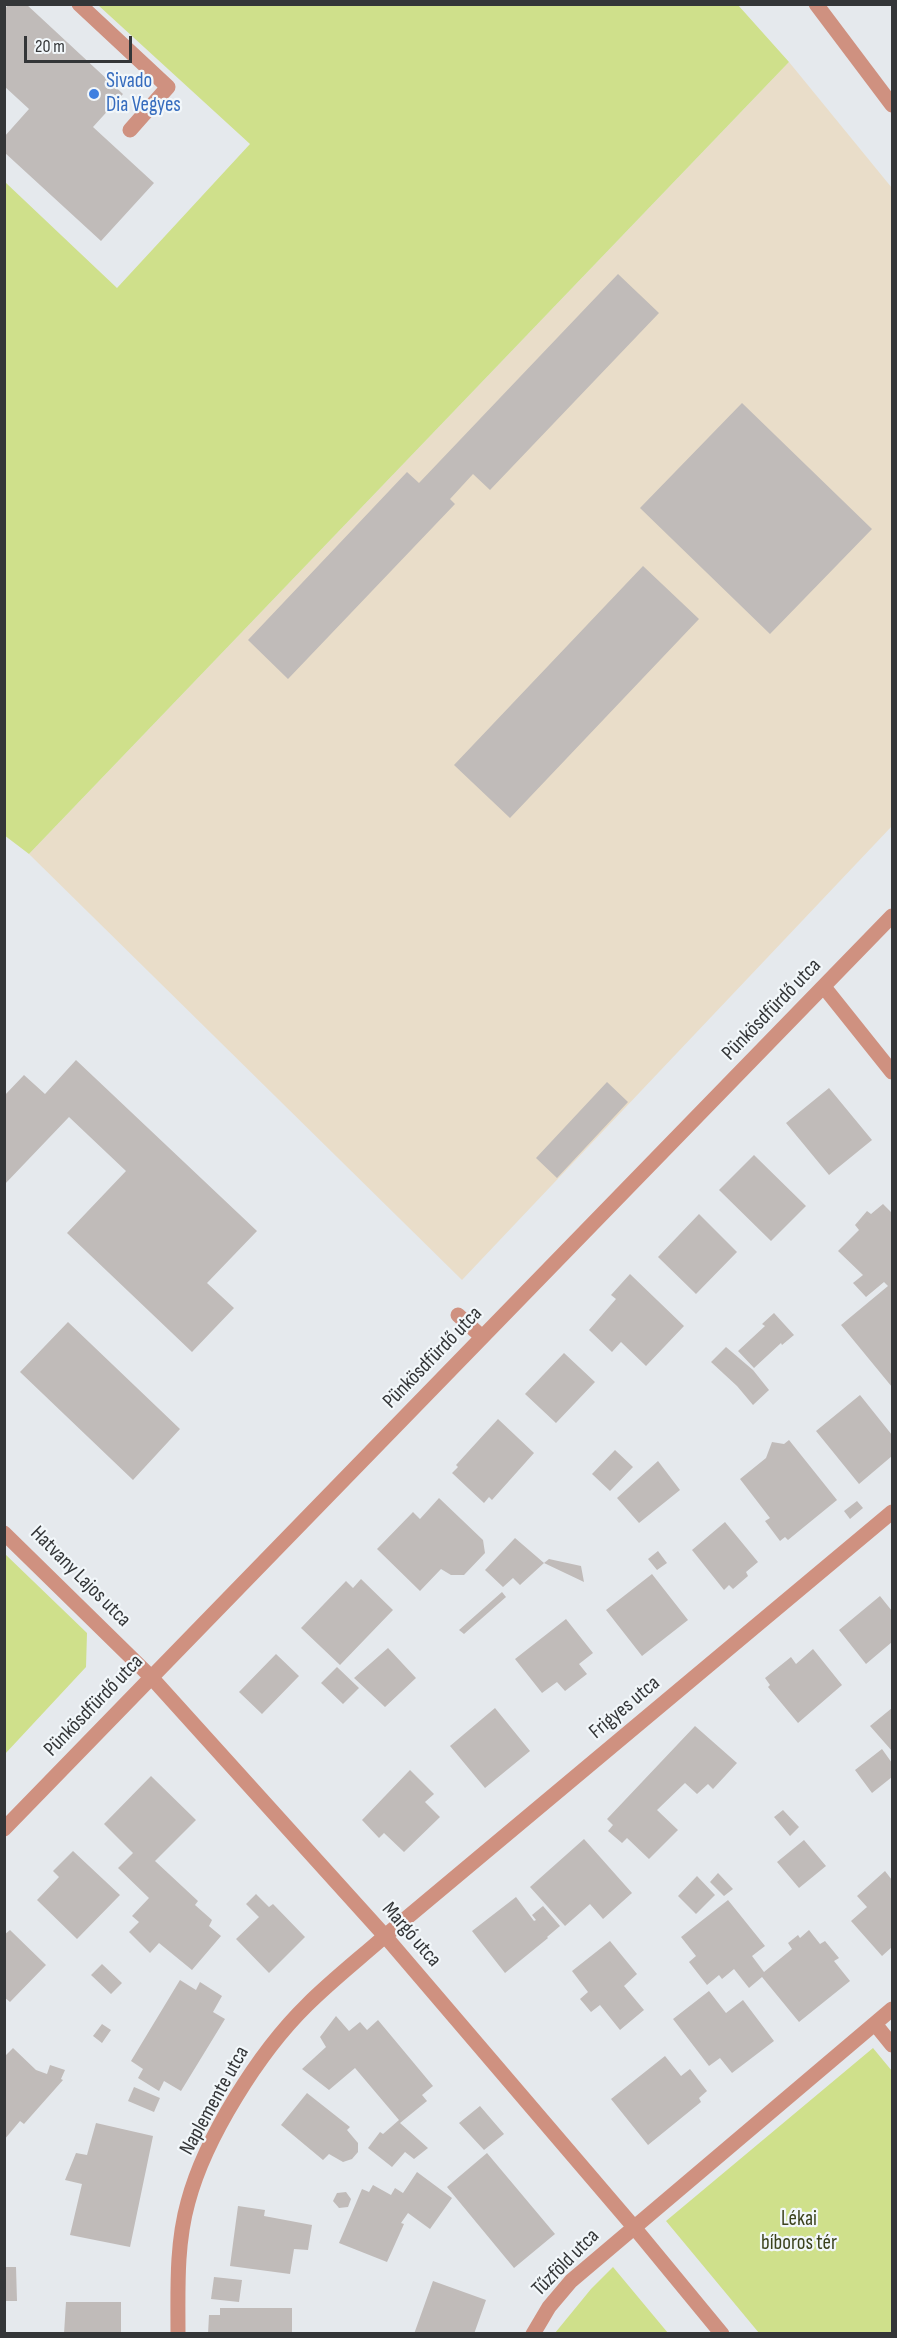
<!DOCTYPE html>
<html>
<head>
<meta charset="utf-8">
<style>
	body { margin:0 }
	#map { position:relative; width:897px; height:2338px; overflow:hidden; background:#e5e9ed; font-family:"Sofia Sans Condensed",sans-serif }
	canvas { display:block }
	.frame { position:absolute; inset:0; border:6px solid #343638; pointer-events:none }
	.scale { position:absolute; left:24px; top:36px; width:108px; height:27px; box-sizing:border-box; border:3px solid #343638; border-top:0; padding-left:8px; font-size:18px; line-height:21px; white-space:nowrap; color:#343638; -webkit-text-stroke:4px #f2f7fa; paint-order:stroke }
</style>
</head>
<body>
<div id="map">
<canvas width="897" height="2338"></canvas>
<div class="frame"></div>
<div class="scale">20 m</div>
</div>
<script>
const ctx = document.querySelector('canvas').getContext('2d');
ctx.lineJoin = 'round';
function paint(path, color) { ctx.fillStyle = color; ctx.fill(path, 'evenodd'); }
function strokePath(path, color, width, dash) { ctx.strokeStyle = color; ctx.lineWidth = width; ctx.lineCap = dash ? 'butt' : 'round'; ctx.setLineDash(dash || []); ctx.stroke(path); }
function label(font, color, halo, rows, align = 'center') {
  ctx.font = font + ' "Sofia Sans Condensed",sans-serif'; ctx.lineWidth = 4.5; ctx.setLineDash([]); ctx.textBaseline = 'middle'; ctx.strokeStyle = halo; ctx.fillStyle = color; for (const [text, x, y, turn = 0] of rows) {
    ctx.save(); ctx.translate(x, y); ctx.rotate((+turn || 0) * Math.PI / 180); ctx.textAlign = isNaN(turn) ? turn : align; if (halo) ctx.strokeText(text, 0, 0); ctx.fillText(text, 0, 0); ctx.restore();
  }
}
const industrial = new Path2D(`
	M 789,62 L 892,188 L 892,826 L 462,1280 L 29,854 Z`);
const green = new Path2D(`
	M 98,5 L 738,5 L 789,62 L 29,854 L 4,835 L 5,182 L 117,288 L 250,144 Z
	M 5,1554 L 87,1633 L 86,1667 L 5,1754 Z
	M 873,2048 L 892,2071 L 892,2333 L 759,2333 L 666,2221 Z
	M 613,2267 L 668,2333 L 555,2333 L 591,2289 Z`);
const building = new Path2D(`
	M 9,4 L 26,4 L 123,94 L 93,127 L 154,183 L 101,241 L 4,152 L 4,137 L 29,109 L 4,86 L 4,10 Z
	M 618,274 L 659,313 L 490,490 L 473,474 L 450,499 L 455,504 L 288,679 L 248,640 L 407,472 L 419,483 Z
	M 742,403 L 872,529 L 770,634 L 640,508 Z
	M 643,566 L 699,619 L 510,818 L 454,765 Z
	M 76,1060 L 257,1231 L 207,1283 L 234,1308 L 192,1352 L 67,1233 L 126,1171 L 69,1117 L 4,1185 L 4,1096 L 24,1075 L 45,1094 Z
	M 607,1082 L 628,1102 L 557,1178 L 536,1158 Z
	M 829,1088 L 872,1140 L 829,1175 L 786,1123 Z
	M 754,1155 L 806,1206 L 771,1241 L 719,1190 Z
	M 883,1204 L 892,1213 L 892,1387 L 841,1325 L 888,1286 L 884,1282 L 866,1297 L 853,1283 L 863,1275 L 838,1251 L 859,1230 L 855,1225 L 867,1211 L 871,1214 Z
	M 699,1214 L 737,1252 L 696,1294 L 658,1257 Z
	M 630,1274 L 684,1326 L 646,1366 L 621,1342 L 612,1352 L 589,1330 L 616,1299 L 611,1295 Z
	M 774,1313 L 794,1335 L 782,1345 L 781,1343 L 754,1368 L 738,1351 L 765,1326 L 762,1324 Z
	M 68,1322 L 180,1429 L 133,1480 L 20,1372 Z
	M 726,1347 L 753,1370 L 769,1390 L 753,1405 L 737,1386 L 711,1362 Z
	M 564,1353 L 595,1382 L 556,1423 L 525,1394 Z
	M 860,1395 L 892,1435 L 892,1456 L 859,1484 L 816,1431 Z
	M 498,1419 L 534,1453 L 492,1500 L 489,1497 L 484,1503 L 452,1473 L 458,1467 L 456,1465 Z
	M 789,1440 L 837,1500 L 788,1540 L 785,1537 L 780,1541 L 765,1521 L 770,1518 L 740,1479 L 766,1458 L 772,1442 L 784,1444 Z
	M 615,1450 L 633,1467 L 610,1491 L 592,1474 Z
	M 658,1461 L 680,1490 L 639,1523 L 617,1498 Z
	M 439,1498 L 483,1540 L 485,1553 L 464,1575 L 451,1575 L 441,1569 L 420,1591 L 377,1549 L 413,1512 L 420,1519 Z
	M 857,1501 L 863,1508 L 850,1519 L 844,1511 Z
	M 725,1522 L 758,1562 L 746,1572 L 748,1576 L 733,1589 L 729,1585 L 724,1590 L 692,1550 Z
	M 515,1538 L 544,1563 L 520,1585 L 513,1578 L 503,1587 L 485,1570 Z
	M 658,1551 L 667,1563 L 657,1570 L 648,1559 Z
	M 549,1559 L 581,1566 L 584,1582 L 544,1563 Z
	M 652,1574 L 688,1620 L 642,1656 L 606,1610 Z
	M 361,1579 L 393,1610 L 340,1665 L 301,1628 L 346,1581 L 353,1588 Z
	M 502,1592 L 506,1597 L 464,1634 L 459,1630 Z
	M 880,1596 L 892,1611 L 892,1642 L 866,1664 L 839,1630 Z
	M 566,1619 L 593,1653 L 579,1664 L 587,1674 L 565,1691 L 557,1682 L 542,1693 L 515,1659 Z
	M 388,1648 L 416,1678 L 385,1707 L 354,1678 Z
	M 813,1649 L 842,1685 L 798,1723 L 768,1687 L 770,1685 L 765,1678 L 791,1657 L 796,1664 Z
	M 276,1654 L 299,1676 L 262,1714 L 239,1692 Z
	M 337,1667 L 359,1688 L 343,1704 L 321,1683 Z
	M 495,1708 L 530,1751 L 485,1788 L 450,1746 Z
	M 892,1708 L 892,1751 L 870,1726 Z
	M 695,1726 L 737,1763 L 713,1789 L 708,1784 L 697,1794 L 685,1783 L 657,1810 L 678,1830 L 649,1859 L 627,1838 L 622,1843 L 608,1831 L 613,1825 L 607,1819 Z
	M 882,1749 L 892,1763 L 892,1777 L 872,1793 L 855,1770 Z
	M 410,1770 L 434,1794 L 425,1802 L 440,1817 L 404,1852 L 384,1833 L 379,1838 L 362,1820 Z
	M 151,1776 L 196,1820 L 155,1861 L 198,1901 L 195,1905 L 212,1920 L 209,1926 L 221,1936 L 192,1970 L 159,1943 L 150,1953 L 129,1932 L 139,1922 L 132,1916 L 149,1898 L 118,1868 L 133,1853 L 104,1824 Z
	M 783,1810 L 799,1827 L 790,1836 L 774,1817 Z
	M 584,1839 L 632,1893 L 603,1919 L 590,1904 L 565,1926 L 530,1887 Z
	M 804,1840 L 826,1866 L 799,1888 L 777,1862 Z
	M 73,1851 L 120,1895 L 77,1939 L 37,1900 L 59,1877 L 53,1871 Z
	M 885,1871 L 892,1880 L 892,1947 L 882,1956 L 851,1921 L 867,1907 L 857,1896 Z
	M 718,1873 L 733,1889 L 724,1896 L 710,1882 Z
	M 697,1876 L 715,1895 L 696,1914 L 678,1896 Z
	M 256,1894 L 269,1907 L 273,1904 L 305,1937 L 269,1973 L 236,1939 L 259,1917 L 246,1904 Z
	M 516,1897 L 534,1921 L 536,1920 L 532,1915 L 543,1906 L 560,1926 L 547,1937 L 548,1938 L 505,1973 L 472,1931 Z
	M 728,1900 L 765,1946 L 752,1956 L 764,1972 L 792,1949 L 788,1943 L 798,1935 L 800,1938 L 809,1930 L 820,1944 L 825,1941 L 839,1958 L 834,1961 L 850,1981 L 799,2022 L 762,1977 L 749,1988 L 734,1969 L 722,1979 L 719,1975 L 707,1985 L 689,1962 L 696,1956 L 681,1937 Z
	M 10,1930 L 46,1965 L 10,2002 L 4,1997 L 4,1935 Z
	M 610,1941 L 637,1974 L 624,1986 L 644,2010 L 620,2030 L 600,2005 L 591,2012 L 580,1999 L 588,1992 L 572,1971 Z
	M 102,1964 L 122,1983 L 111,1994 L 91,1975 Z
	M 180,1980 L 196,1990 L 200,1982 L 222,1996 L 213,2012 L 225,2019 L 181,2091 L 164,2081 L 159,2091 L 138,2078 L 143,2069 L 131,2061 Z
	M 709,1991 L 726,2013 L 743,2000 L 774,2041 L 732,2073 L 720,2058 L 709,2066 L 673,2019 Z
	M 336,2016 L 349,2031 L 360,2022 L 367,2030 L 378,2020 L 433,2086 L 422,2095 L 427,2101 L 400,2123 L 428,2148 L 414,2159 L 405,2152 L 392,2167 L 368,2148 L 380,2132 L 383,2134 L 399,2120 L 355,2068 L 329,2090 L 302,2069 L 326,2047 L 320,2037 Z
	M 102,2024 L 111,2030 L 102,2043 L 93,2036 Z
	M 13,2048 L 36,2070 L 47,2074 L 50,2065 L 65,2070 L 61,2079 L 63,2080 L 24,2124 L 20,2121 L 4,2140 L 4,2057 Z
	M 665,2056 L 681,2076 L 690,2069 L 707,2091 L 699,2098 L 701,2102 L 648,2145 L 611,2099 Z
	M 134,2087 L 160,2098 L 154,2112 L 128,2101 Z
	M 307,2093 L 350,2127 L 347,2130 L 358,2143 L 358,2152 L 352,2159 L 343,2162 L 329,2154 L 323,2160 L 281,2125 Z
	M 480,2106 L 504,2134 L 484,2150 L 459,2123 Z
	M 96,2123 L 153,2136 L 130,2247 L 70,2235 L 82,2184 L 65,2180 L 76,2153 L 87,2155 Z
	M 487,2153 L 555,2234 L 514,2268 L 447,2187 Z
	M 417,2172 L 452,2198 L 430,2229 L 408,2213 L 401,2223 L 404,2224 L 387,2262 L 339,2243 L 362,2189 L 369,2192 L 373,2185 L 391,2195 L 395,2188 L 403,2193 Z
	M 346,2192 L 351,2199 L 348,2207 L 339,2208 L 333,2201 L 337,2193 Z
	M 238,2206 L 265,2210 L 264,2216 L 312,2225 L 308,2250 L 294,2249 L 290,2274 L 230,2266 Z
	M 4,2267 L 16,2267 L 17,2301 L 4,2301 Z
	M 214,2277 L 242,2280 L 239,2302 L 211,2299 Z
	M 433,2281 L 486,2300 L 474,2334 L 414,2334 Z
	M 66,2302 L 121,2302 L 121,2334 L 64,2334 Z
	M 220,2308 L 292,2308 L 292,2334 L 208,2334 L 209,2315 L 220,2315 Z`);
const service = new Path2D(`
	M 79,4 L 168,87 L 130,130
	M 458,1315 L 482,1337`);
const minor = new Path2D(`
	M 816,4 L 892,105
	M 824,987 L 892,1072
	M 151,1677 L 385,1936 L 633,2226 L 722,2334
	M 875,2024 L 892,2045
	M 178,2334 C 178,2290 176,2245 188,2202 C 205,2138 259,2052 307,2005 C 331,1981 359,1959 385,1936 L 892,1512
	M 533,2334 L 549,2307 L 571,2281 L 892,2009`);
const tertiary = new Path2D(`
	M 4,1533 L 151,1677
	M 4,1829 L 892,916`);
const markers = [
	[94,94,6,"#3f7fe0"]
];
const shopNames = [
	["Sivado",106,82],
	["Dia Vegyes",106,106]
];
const streetNames = [
	["Pünkösdfürdő utca",772,1010,-46],
	["Pünkösdfürdő utca",433,1358,-46],
	["Hatvany Lajos utca",80,1577,45],
	["Pünkösdfürdő utca",94,1706,-46],
	["Frigyes utca",625,1708,-40],
	["Margó utca",411,1935,49],
	["Naplemente utca",215,2101,-61],
	["Tűzföld utca",566,2263,-45]
];
const parkNames = [
	["Lékai",799,2220],
	["bíboros tér",799,2244]
];
paint(industrial, '#e9ddc9');
paint(green, '#cfe08b');
paint(building, '#c0bbb9');
strokePath(service, '#cf9180', 15);
strokePath(minor, '#cf9180', 15);
strokePath(tertiary, '#cf9180', 15);
for (const [x, y, r, color] of markers) { const dot = new Path2D(); dot.arc(x, y, r, 0, 2 * Math.PI); ctx.fillStyle = color; ctx.fill(dot); strokePath(dot, '#f2f7fa', 2); }
label('21px', '#366cbe', '#f2f7fa', shopNames, 'left');
label('21px', '#343638', '#f2f7fa', streetNames);
label('21px', '#3b421c', '#f2f7fa', parkNames);
</script>
</body>
</html>
